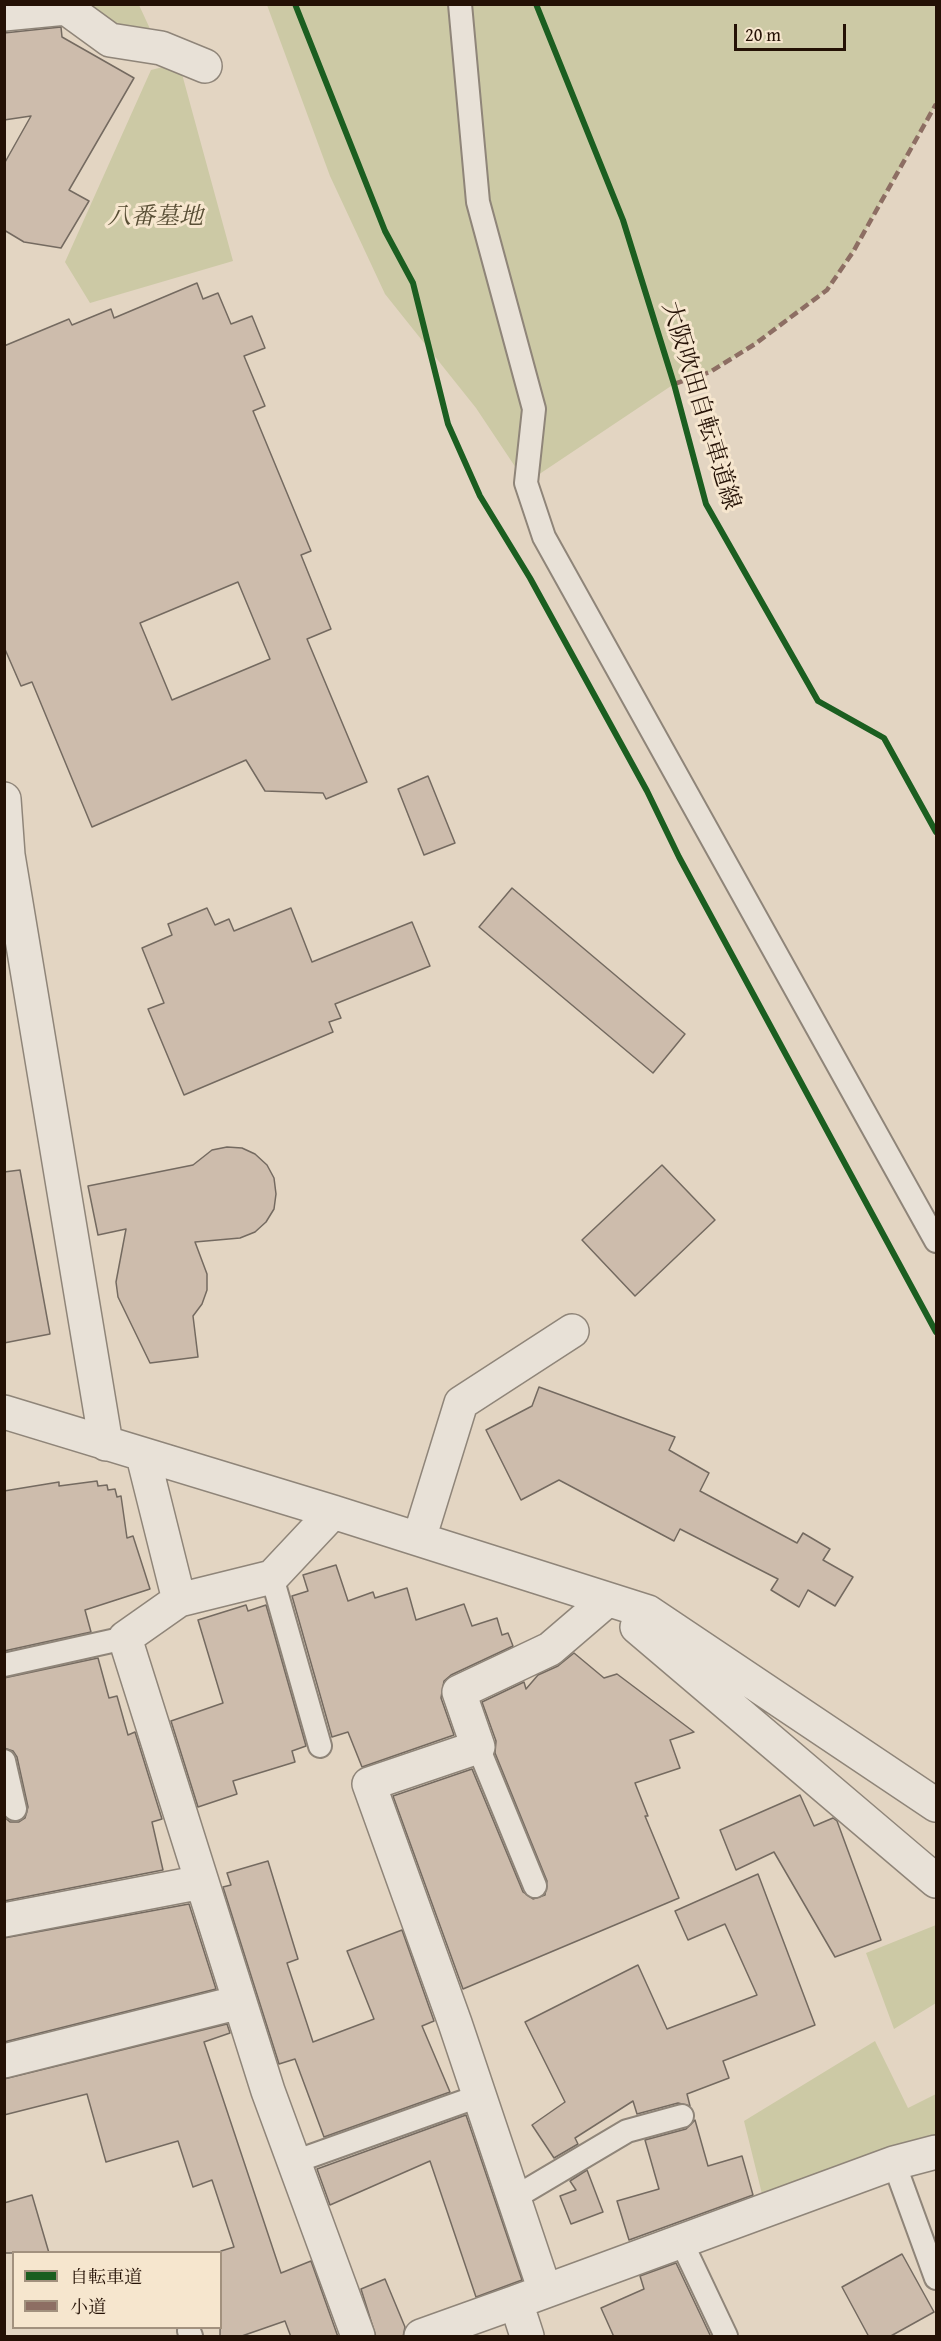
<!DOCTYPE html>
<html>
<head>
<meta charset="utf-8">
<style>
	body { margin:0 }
	#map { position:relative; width:941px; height:2341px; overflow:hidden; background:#e3d5c2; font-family:"Gentium Book Plus","Noto Serif JP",serif }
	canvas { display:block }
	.frame { position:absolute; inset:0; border:6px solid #241105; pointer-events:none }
	.legend { position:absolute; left:12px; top:2251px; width:210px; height:78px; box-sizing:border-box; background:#f6e6ce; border:2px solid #a2917e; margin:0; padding:8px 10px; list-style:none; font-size:18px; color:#241105 }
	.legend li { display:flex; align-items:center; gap:12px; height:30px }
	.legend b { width:30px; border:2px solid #a2917e }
	.scale { position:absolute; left:734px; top:24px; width:112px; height:27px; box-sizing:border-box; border:3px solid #241105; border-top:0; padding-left:8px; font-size:18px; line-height:21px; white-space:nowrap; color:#241105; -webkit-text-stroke:4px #f6e6ce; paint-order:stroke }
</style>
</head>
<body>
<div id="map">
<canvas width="941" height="2341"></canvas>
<div class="frame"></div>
<ul class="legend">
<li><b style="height:8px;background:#1b5e20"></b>自転車道</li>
<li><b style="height:8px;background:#8d6e63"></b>小道</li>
</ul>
<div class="scale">20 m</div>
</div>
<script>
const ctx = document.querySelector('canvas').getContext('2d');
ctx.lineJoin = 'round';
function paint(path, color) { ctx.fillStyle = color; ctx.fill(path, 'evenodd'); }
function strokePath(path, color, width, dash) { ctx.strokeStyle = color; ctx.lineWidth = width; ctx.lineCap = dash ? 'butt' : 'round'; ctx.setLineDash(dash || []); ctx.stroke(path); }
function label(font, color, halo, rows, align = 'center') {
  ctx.font = font + ' "Gentium Book Plus","Noto Serif JP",serif'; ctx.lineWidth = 6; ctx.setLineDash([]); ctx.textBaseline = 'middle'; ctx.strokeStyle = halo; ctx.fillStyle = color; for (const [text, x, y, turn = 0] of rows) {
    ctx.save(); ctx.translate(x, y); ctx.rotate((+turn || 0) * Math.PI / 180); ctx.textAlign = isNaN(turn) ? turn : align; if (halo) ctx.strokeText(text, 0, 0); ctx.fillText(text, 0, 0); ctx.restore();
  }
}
const green = new Path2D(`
	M 82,5 L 139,5 L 151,31 L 133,35 Z
	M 267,5 L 936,5 L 936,104 L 853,252 L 827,290 L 755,344 L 710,372 L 674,384 L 526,483 L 476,408 L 385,294 L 330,176 Z
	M 179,63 L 233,261 L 90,303 L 65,262 L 151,70 Z
	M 936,1925 L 936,2003 L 894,2029 L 866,1953 Z
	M 875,2041 L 908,2108 L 936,2094 L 936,2142 L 763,2198 L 744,2121 Z`);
const building = new Path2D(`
	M 61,27 L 62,37 L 134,78 L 69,190 L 89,201 L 61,248 L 24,242 L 4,230 L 4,164 L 31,116 L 4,120 L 4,33 Z
	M 197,283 L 203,299 L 218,293 L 231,324 L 252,316 L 265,348 L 244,356 L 265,406 L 253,411 L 311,551 L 301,555 L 331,629 L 307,639 L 367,782 L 326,799 L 323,793 L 265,791 L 246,760 L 92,827 L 32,682 L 21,686 L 4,647 L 4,346 L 69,319 L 72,325 L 111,309 L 114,318 ZM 238,582 L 270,659 L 172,700 L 140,623 Z
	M 428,776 L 455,843 L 424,855 L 398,789 Z
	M 512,888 L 685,1034 L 653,1073 L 479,927 Z
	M 207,908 L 215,925 L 229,919 L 234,931 L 291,908 L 312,962 L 412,922 L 430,966 L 335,1004 L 341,1018 L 329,1022 L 333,1032 L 184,1095 L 148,1009 L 164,1003 L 142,948 L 172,935 L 168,924 Z
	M 227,1147 L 242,1148 L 255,1154 L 267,1165 L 274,1178 L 276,1194 L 274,1209 L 266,1222 L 255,1232 L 240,1238 L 195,1242 L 207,1274 L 207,1290 L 202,1304 L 193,1316 L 198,1357 L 150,1363 L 118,1297 L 116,1282 L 126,1229 L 98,1235 L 88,1186 L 193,1165 L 212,1150 Z
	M 662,1165 L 715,1220 L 635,1296 L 582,1240 Z
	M 20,1170 L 50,1334 L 4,1343 L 4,1172 Z
	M 539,1387 L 675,1437 L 669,1450 L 709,1473 L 700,1491 L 797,1543 L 803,1533 L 830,1549 L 823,1560 L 853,1577 L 835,1606 L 808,1590 L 799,1607 L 771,1590 L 778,1579 L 680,1529 L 674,1541 L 559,1480 L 521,1500 L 486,1430 L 532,1406 Z
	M 97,1481 L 98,1486 L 107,1485 L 108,1490 L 115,1489 L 117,1497 L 121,1496 L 127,1538 L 133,1536 L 150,1589 L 85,1610 L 91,1632 L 4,1651 L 4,1491 L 59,1482 L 59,1486 Z
	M 336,1565 L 348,1601 L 373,1592 L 375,1598 L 407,1588 L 416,1620 L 464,1604 L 472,1626 L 497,1618 L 502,1635 L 508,1633 L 513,1646 L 451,1675 L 444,1681 L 441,1698 L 454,1735 L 362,1767 L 348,1732 L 332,1737 L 292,1596 L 308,1591 L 303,1575 Z
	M 246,1605 L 248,1611 L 266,1605 L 306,1746 L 292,1751 L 295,1762 L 233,1781 L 237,1794 L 198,1807 L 171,1721 L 223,1703 L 198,1620 Z
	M 574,1653 L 604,1678 L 617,1674 L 694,1732 L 670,1740 L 680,1768 L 635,1783 L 648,1816 L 645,1816 L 679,1898 L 463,1989 L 393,1796 L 472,1769 L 523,1892 L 533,1899 L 545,1895 L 547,1881 L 495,1753 L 496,1741 L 482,1702 L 524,1682 L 526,1689 L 538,1675 L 558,1666 Z
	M 98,1658 L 109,1698 L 117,1696 L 128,1735 L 135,1732 L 162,1819 L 152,1822 L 163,1870 L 4,1901 L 4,1817 L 10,1822 L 19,1822 L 25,1818 L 28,1807 L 17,1757 L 13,1751 L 4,1748 L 4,1678 Z
	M 800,1795 L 814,1826 L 833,1818 L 837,1821 L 881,1940 L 835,1957 L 774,1852 L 736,1870 L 720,1830 Z
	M 268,1861 L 298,1959 L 287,1963 L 313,2042 L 374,2019 L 347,1951 L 402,1930 L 434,2021 L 422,2026 L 450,2092 L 324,2137 L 295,2059 L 279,2064 L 223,1887 L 231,1885 L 227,1873 Z
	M 758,1874 L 815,2025 L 723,2061 L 729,2078 L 687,2094 L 690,2106 L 678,2103 L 637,2114 L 633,2101 L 575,2138 L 578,2144 L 554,2158 L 532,2125 L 565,2102 L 525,2022 L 638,1965 L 667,2029 L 757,1995 L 725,1924 L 688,1940 L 675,1911 Z
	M 189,1904 L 216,1989 L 4,2042 L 4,1938 Z
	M 227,2024 L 230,2033 L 204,2042 L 281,2273 L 311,2261 L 338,2337 L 291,2337 L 285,2321 L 239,2337 L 220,2337 L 221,2251 L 234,2247 L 212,2180 L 193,2187 L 178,2141 L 106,2162 L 87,2094 L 4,2115 L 4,2079 Z
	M 466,2115 L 522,2280 L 476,2297 L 430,2161 L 330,2205 L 317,2169 Z
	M 695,2120 L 708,2166 L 742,2156 L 753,2195 L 629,2240 L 617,2201 L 659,2189 L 645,2140 L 686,2129 Z
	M 587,2170 L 603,2212 L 571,2224 L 560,2196 L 576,2190 L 570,2181 Z
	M 32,2195 L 49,2253 L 4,2253 L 4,2203 Z
	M 902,2254 L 934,2312 L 889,2337 L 869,2337 L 842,2287 Z
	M 676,2263 L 711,2337 L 614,2337 L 601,2308 L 644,2289 L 640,2276 Z
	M 385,2279 L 405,2327 L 403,2337 L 376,2337 L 361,2289 Z`);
const lane = new Path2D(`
	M 460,4 L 478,202 L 534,409 L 526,483 L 544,537 L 936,1241
	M 272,1577 L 320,1746
	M 4,1665 L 125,1638
	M 478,1747 L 535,1886
	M 4,1761 L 15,1809
	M 294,2162 L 479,2096
	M 894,2163 L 936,2278
	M 514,2198 L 627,2131 L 682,2116
	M 681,2241 L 726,2336
	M 189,2331 L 191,2336`);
const street = new Path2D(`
	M 4,14 L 66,8 L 110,40 L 161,48 L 205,66
	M 4,799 L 8,855 L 106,1444
	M 4,1412 L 333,1512 L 648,1612 L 936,1805
	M 143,1456 L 179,1600 L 125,1638 L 268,2091 L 358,2336
	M 419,1539 L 461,1403 L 572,1331
	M 179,1600 L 272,1577 L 333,1512
	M 637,1627 L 936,1881
	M 4,1920 L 202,1882
	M 4,2061 L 240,2002
	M 545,2291 L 455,2023 L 369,1784 L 478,1747 L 459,1692 L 550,1649 L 606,1601
	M 421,2336 L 516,2302
	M 527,2336 L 516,2302 L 894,2163 L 936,2152`);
const quiet = new Path2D(`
	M 674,384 L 710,372 L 755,344 L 827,290 L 853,252 L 936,104`);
const cycleway = new Path2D(`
	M 295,4 L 385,231 L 413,283 L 448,424 L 480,496 L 530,578 L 647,791 L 679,857 L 936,1332
	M 536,4 L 623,220 L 674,384 L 706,504 L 818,701 L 884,738 L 936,832`);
const parkNames = [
	["八番墓地",155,218]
];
const streetNames = [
	["大阪吹田自転車道線",700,406,73]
];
paint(green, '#ccc9a5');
paint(building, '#cdbcac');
strokePath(building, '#746a60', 1.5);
strokePath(lane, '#8f8579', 26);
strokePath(street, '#8f8579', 36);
strokePath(lane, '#e8e1d7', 22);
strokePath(street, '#e8e1d7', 33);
strokePath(quiet, '#8d6e63', 4.5, [9, 4.5]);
strokePath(cycleway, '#1b5e20', 6);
label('italic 24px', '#584e35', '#f6e6ce', parkNames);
label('24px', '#241105', '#f6e6ce', streetNames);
</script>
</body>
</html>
